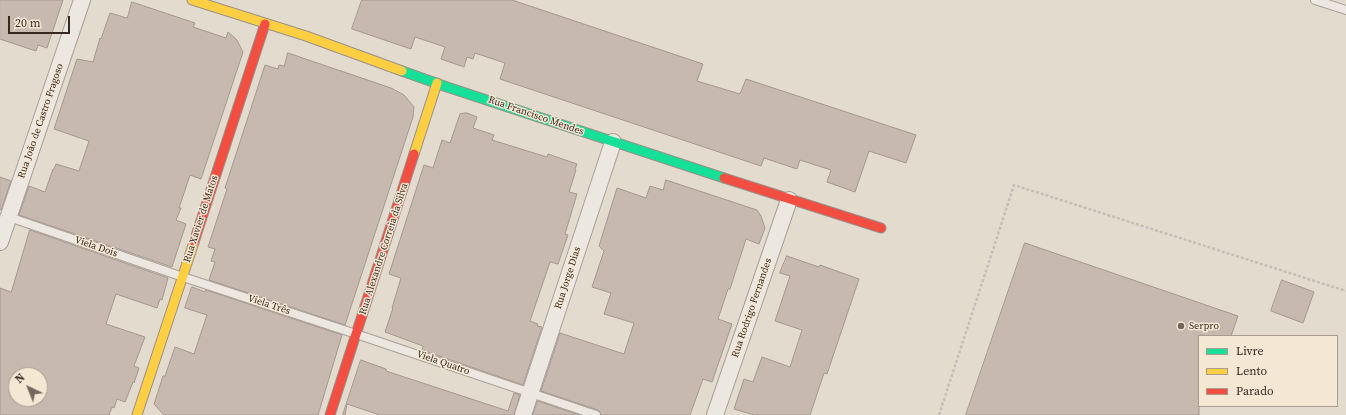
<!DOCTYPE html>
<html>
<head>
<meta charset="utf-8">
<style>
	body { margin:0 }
	#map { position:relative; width:1346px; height:415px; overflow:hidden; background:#e4dbcf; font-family:"Source Serif 4",serif }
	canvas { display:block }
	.legend { position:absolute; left:1198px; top:335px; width:140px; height:72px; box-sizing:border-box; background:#f4e8d5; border:1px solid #a99b8d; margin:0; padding:5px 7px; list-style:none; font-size:12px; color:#382820 }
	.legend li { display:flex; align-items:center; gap:8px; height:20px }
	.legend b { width:20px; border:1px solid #a99b8d }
	.north { position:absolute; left:8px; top:367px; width:40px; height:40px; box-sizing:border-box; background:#f4e8d5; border:1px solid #a99b8d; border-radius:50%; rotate:317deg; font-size:11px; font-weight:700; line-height:16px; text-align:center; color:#382820 }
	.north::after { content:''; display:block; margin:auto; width:14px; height:18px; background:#74675d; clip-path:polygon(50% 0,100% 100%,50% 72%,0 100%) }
	.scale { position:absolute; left:8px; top:16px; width:62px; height:18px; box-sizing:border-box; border:2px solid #382820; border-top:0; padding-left:5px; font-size:12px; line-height:14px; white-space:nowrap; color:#382820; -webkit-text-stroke:3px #f4e8d5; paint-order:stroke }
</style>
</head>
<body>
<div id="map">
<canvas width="1346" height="415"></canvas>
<ul class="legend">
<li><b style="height:5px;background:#16e098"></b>Livre</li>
<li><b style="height:5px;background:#ffcf43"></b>Lento</li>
<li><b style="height:5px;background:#f24e42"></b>Parado</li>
</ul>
<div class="north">N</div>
<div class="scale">20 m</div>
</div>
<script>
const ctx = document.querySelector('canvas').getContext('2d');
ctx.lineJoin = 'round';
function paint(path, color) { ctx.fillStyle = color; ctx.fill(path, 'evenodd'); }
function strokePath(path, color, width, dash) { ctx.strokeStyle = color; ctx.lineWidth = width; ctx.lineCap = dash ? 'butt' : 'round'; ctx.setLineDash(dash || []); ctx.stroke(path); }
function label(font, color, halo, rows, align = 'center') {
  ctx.font = font + ' "Source Serif 4",serif'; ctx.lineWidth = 3; ctx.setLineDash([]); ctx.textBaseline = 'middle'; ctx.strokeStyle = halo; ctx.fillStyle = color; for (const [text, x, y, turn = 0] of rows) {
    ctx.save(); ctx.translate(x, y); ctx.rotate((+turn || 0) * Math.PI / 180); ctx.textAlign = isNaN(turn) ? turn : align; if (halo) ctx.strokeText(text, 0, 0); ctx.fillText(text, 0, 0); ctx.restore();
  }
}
const building = new Path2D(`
	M 0,0 L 63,0 L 47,48 L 38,45 L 36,51 L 0,39 Z
	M 362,0 L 512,0 L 703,64 L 697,81 L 740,94 L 746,79 L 916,135 L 906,163 L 869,151 L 855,192 L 827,182 L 831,170 L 800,160 L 797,169 L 764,158 L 761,166 L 500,79 L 505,63 L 475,53 L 473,59 L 467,57 L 464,67 L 441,59 L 445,47 L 415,37 L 411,49 L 352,29 Z
	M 132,2 L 195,23 L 193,27 L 226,38 L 228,32 L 237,40 L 243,52 L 201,179 L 190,175 L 179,208 L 181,208 L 176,220 L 186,224 L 172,267 L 19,215 L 29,186 L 45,192 L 53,169 L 54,169 L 56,164 L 79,171 L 89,141 L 54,129 L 77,59 L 93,62 L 100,38 L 101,39 L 110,13 L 127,18 Z
	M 288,53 L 391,88 L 404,95 L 414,107 L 413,117 L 345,325 L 209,280 L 215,262 L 211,261 L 215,249 L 208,247 L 227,189 L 225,188 L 265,65 L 278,69 L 279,65 L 284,66 Z
	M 467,113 L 477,117 L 473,128 L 494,135 L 492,140 L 547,157 L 548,154 L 577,164 L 575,169 L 576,170 L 569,192 L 577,194 L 565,234 L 568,235 L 558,264 L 550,262 L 530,321 L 538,324 L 537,326 L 542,327 L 523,385 L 422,350 L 423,346 L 385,332 L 393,308 L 392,308 L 401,278 L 389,274 L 424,165 L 433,168 L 442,140 L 450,143 L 460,114 Z
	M 0,177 L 11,181 L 1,210 L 0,209 Z
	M 666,180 L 757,210 L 761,216 L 765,228 L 759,244 L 746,239 L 730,289 L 728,289 L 718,319 L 732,324 L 712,382 L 703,379 L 690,415 L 601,415 L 600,412 L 598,410 L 541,391 L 560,333 L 624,354 L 634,323 L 604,314 L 611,293 L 592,287 L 604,251 L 599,246 L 617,188 L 646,198 L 650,186 L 663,190 Z
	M 30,230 L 168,278 L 162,300 L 160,299 L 157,308 L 116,294 L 106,324 L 145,337 L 134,366 L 139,368 L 134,383 L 133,382 L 125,402 L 117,399 L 114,408 L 112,407 L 109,415 L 0,415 L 0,288 L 11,292 ZM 16,375 L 40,375 L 40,399 L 16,399 Z
	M 1025,243 L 1238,316 L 1231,336 L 1199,336 L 1199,415 L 966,415 Z
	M 787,256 L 819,267 L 820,265 L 859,279 L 827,374 L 824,373 L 810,415 L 754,415 L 734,409 L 744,379 L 753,382 L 762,357 L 790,367 L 802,330 L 775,321 L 790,276 L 780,273 Z
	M 1282,280 L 1314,292 L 1303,323 L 1271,311 Z
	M 192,287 L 205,292 L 206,290 L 342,335 L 318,415 L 164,415 L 154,404 L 163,376 L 165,376 L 175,347 L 194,354 L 207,315 L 185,308 Z
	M 361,360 L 386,369 L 386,371 L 508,411 L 514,393 L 520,395 L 514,415 L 380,415 L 347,404 L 345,415 L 343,415 Z
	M 538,401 L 579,415 L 533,415 Z`);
const path = new Path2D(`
	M 939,415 L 1014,185 L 1346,291`);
const lane = new Path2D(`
	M 1315,0 L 1346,10
	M 9,217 L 183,277 L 356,334 L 596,415`);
const street = new Path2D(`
	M 0,242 L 82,0
	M 523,415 L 613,142
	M 715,415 L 789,200`);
const fast = new Path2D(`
	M 402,71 L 447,87 L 724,178`);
const slow = new Path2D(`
	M 192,0 L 306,36 L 402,71
	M 414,154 L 437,83
	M 137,415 L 194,242`);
const jam = new Path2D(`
	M 724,178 L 881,228
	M 194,242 L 265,24
	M 330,415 L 414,154`);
const markers = [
	[1181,326,4,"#74675d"]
];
const streetNames = [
	["Rua Francisco Mendes",536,116,19],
	["Rua João de Castro Fragoso",41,121,-71],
	["Rua Xavier de Matos",201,219,-72],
	["Viela Dois",96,247,19],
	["Rua Alexandre Correia da Silva",384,249,-72],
	["Rua Jorge Dias",568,278,-72],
	["Viela Três",269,305,18],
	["Rua Rodrigo Fernandes",752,308,-71],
	["Viela Quatro",443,363,19]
];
const poiNames = [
	["Serpro",1189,326]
];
paint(building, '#c8b9b0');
strokePath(building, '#a4978e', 1);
strokePath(lane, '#a9a097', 10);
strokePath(street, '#a9a097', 18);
strokePath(fast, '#999088', 11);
strokePath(slow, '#999088', 11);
strokePath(jam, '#999088', 11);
strokePath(path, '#c5beb7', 2.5, [3, 2]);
strokePath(lane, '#ece7e0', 8);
strokePath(street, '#ece7e0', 16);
strokePath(fast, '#16e098', 9);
strokePath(slow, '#ffcf43', 9);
strokePath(jam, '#f24e42', 9);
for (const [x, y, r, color] of markers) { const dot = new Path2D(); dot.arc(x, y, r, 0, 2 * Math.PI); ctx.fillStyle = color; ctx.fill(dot); strokePath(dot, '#f4e8d5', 1.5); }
label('10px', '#382820', '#f4e8d5', streetNames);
label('10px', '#382820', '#f4e8d5', poiNames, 'left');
</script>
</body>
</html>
